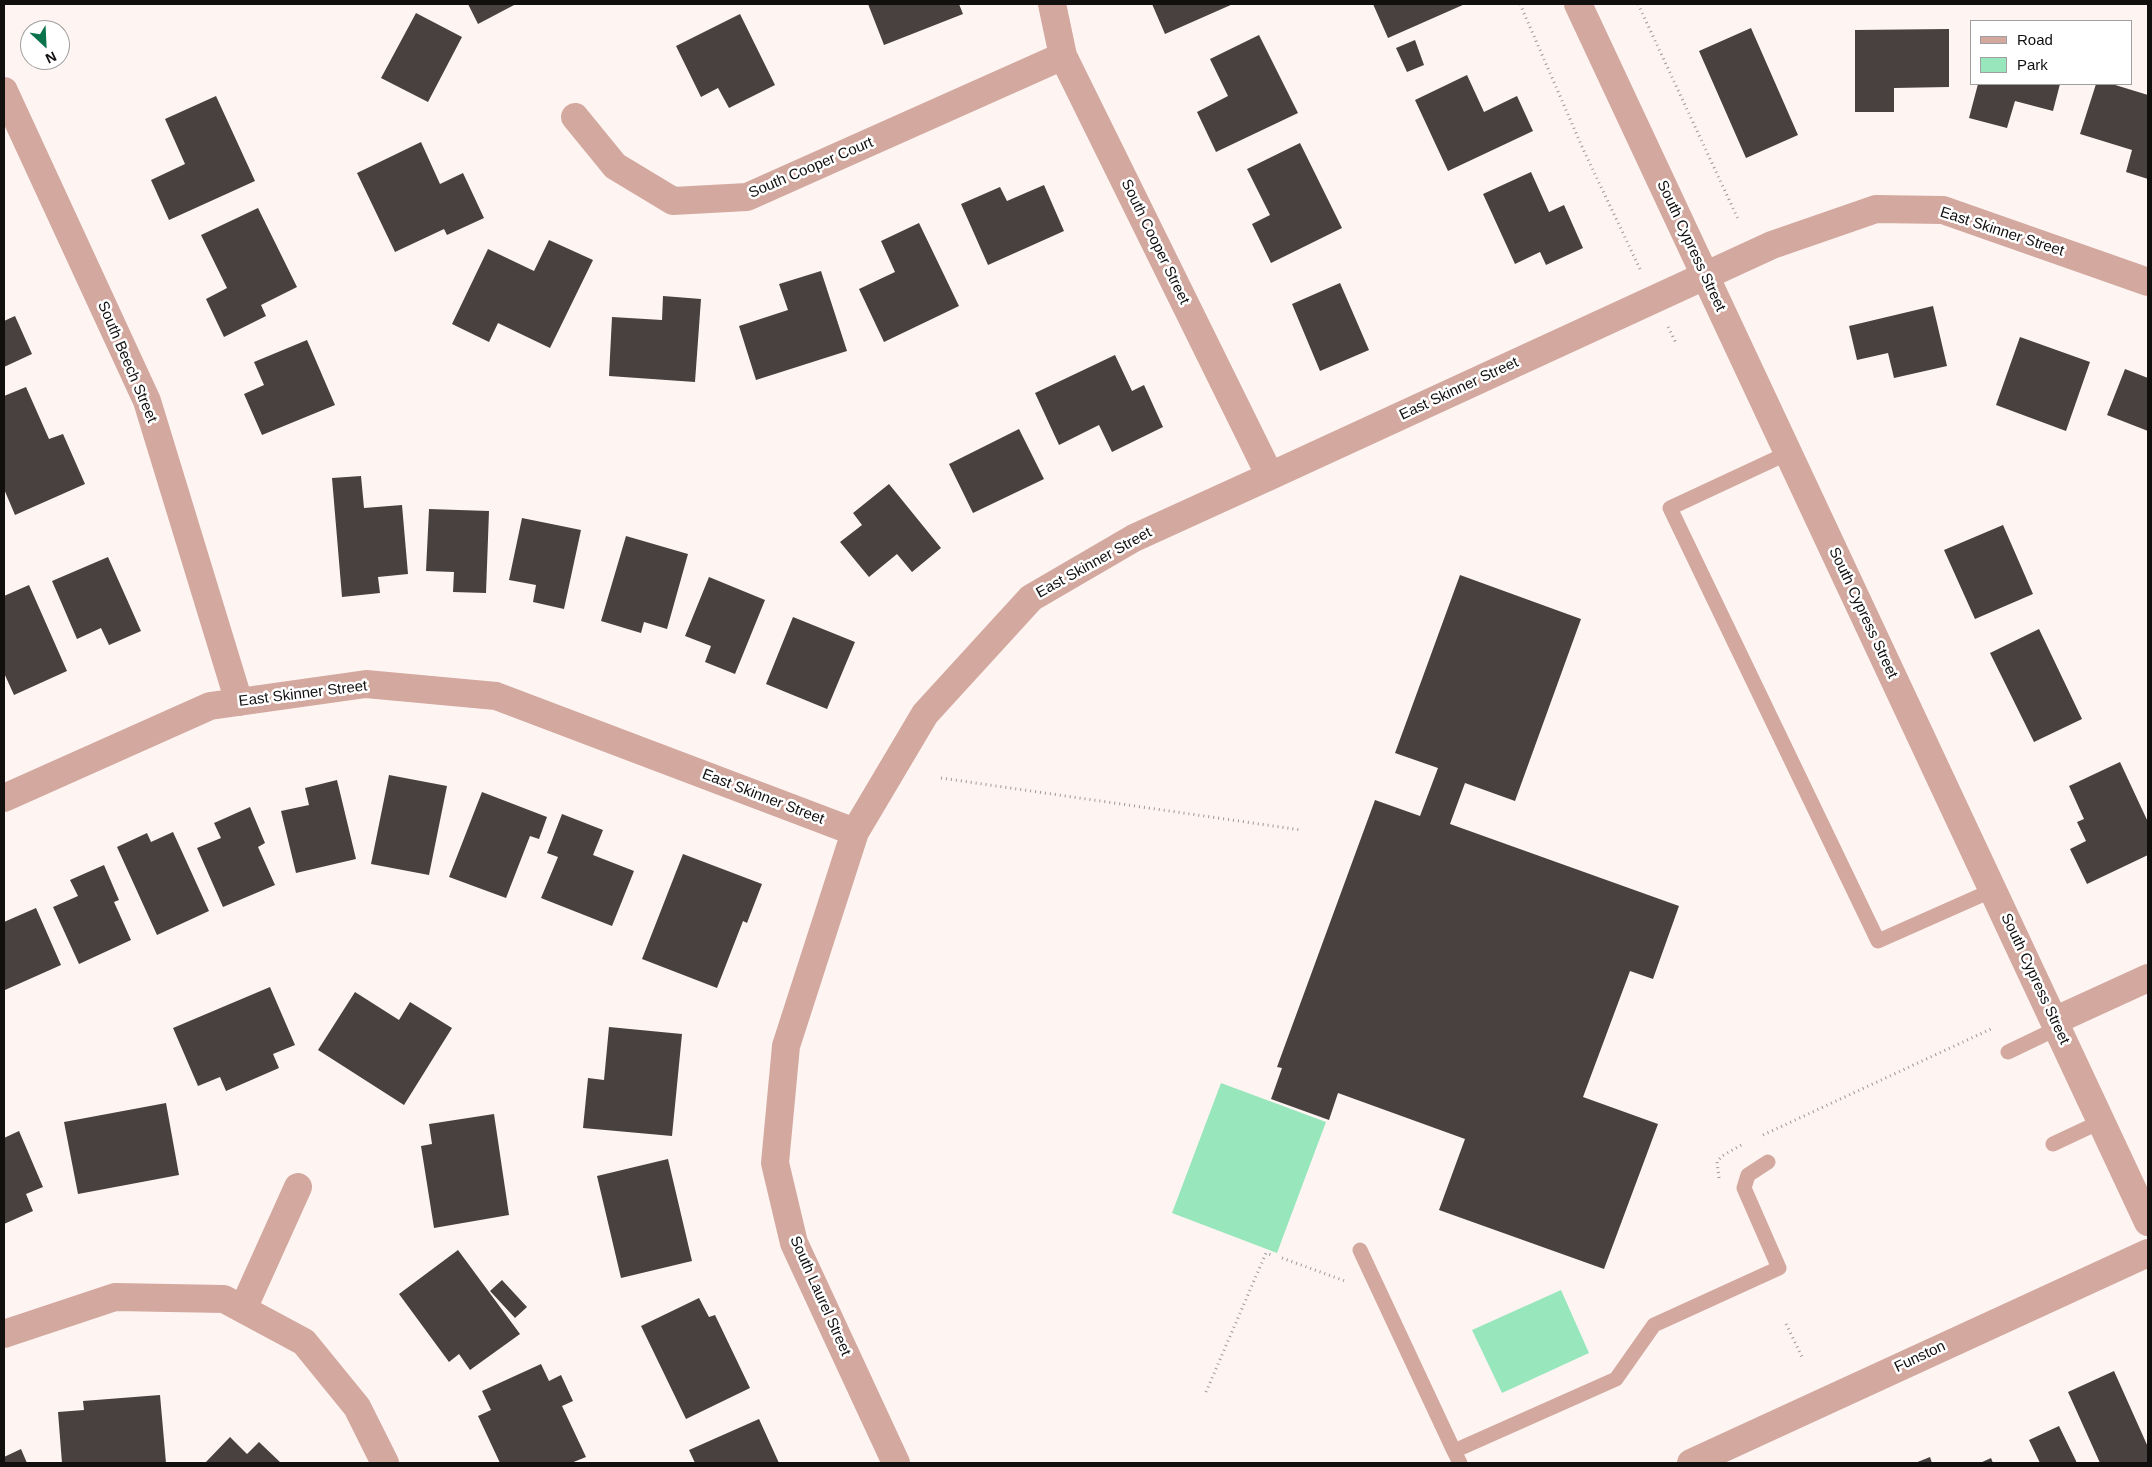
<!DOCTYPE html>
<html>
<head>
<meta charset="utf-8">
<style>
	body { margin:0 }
	#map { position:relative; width:2152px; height:1467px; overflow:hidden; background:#fef5f3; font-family:Helvetica,sans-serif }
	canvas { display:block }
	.frame { position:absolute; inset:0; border:5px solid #120f0f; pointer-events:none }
	.legend { position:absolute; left:1970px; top:20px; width:162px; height:65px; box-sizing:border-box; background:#fff; border:1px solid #a09f9f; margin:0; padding:6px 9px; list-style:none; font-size:15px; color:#120f0f }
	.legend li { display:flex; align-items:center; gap:10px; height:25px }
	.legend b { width:25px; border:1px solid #a09f9f }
	.north { position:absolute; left:20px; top:20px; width:50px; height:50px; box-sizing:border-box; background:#fff; border:1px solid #a09f9f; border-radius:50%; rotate:155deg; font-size:14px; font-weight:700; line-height:20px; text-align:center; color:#120f0f }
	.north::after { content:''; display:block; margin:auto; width:18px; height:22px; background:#0a734b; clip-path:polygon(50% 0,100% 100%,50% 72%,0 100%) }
</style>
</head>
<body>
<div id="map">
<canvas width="2152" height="1467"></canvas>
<div class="frame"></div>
<ul class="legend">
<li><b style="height:6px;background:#d3a89f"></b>Road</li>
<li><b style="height:14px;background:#98e6bc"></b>Park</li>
</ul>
<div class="north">N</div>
</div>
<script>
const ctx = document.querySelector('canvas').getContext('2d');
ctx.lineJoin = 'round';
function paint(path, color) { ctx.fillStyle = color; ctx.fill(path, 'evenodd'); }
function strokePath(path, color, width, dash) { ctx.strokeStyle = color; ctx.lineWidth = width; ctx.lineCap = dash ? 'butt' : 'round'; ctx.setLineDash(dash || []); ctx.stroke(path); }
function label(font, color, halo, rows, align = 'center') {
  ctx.font = font + ' Helvetica,sans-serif'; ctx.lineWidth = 5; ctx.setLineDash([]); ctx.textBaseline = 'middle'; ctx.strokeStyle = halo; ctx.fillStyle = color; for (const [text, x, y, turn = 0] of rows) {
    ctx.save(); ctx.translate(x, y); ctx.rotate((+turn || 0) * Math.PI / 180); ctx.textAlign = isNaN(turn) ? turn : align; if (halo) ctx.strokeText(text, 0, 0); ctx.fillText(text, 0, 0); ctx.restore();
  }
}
const green = new Path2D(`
	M 1221,1083 L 1326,1122 L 1277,1253 L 1172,1213 Z
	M 1561,1290 L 1589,1353 L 1502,1393 L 1472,1330 Z`);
const building = new Path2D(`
	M 468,4 L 516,4 L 478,24 Z
	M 868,4 L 959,4 L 963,14 L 884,45 Z
	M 1152,4 L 1233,4 L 1165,34 Z
	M 1373,4 L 1465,4 L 1388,38 Z
	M 416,13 L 462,37 L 428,102 L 381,78 Z
	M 740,14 L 775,85 L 729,108 L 718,88 L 701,97 L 676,46 Z
	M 1751,28 L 1798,135 L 1746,158 L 1699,51 Z
	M 1949,29 L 1949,87 L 1894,88 L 1894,112 L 1855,112 L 1855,30 Z
	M 1259,35 L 1298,113 L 1216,152 L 1197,112 L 1228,96 L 1210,59 Z
	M 1415,40 L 1424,65 L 1407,72 L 1396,48 Z
	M 1467,75 L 1484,112 L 1517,96 L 1533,131 L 1448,171 L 1415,100 Z
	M 1978,84 L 2060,84 L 2053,111 L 2015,101 L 2007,128 L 1969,118 Z
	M 2096,84 L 2112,84 L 2148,95 L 2148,179 L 2126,172 L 2132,150 L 2080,134 Z
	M 216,96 L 255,181 L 169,220 L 151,180 L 185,164 L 165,119 Z
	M 421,142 L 440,184 L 463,173 L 484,218 L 447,235 L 444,229 L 395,252 L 357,173 Z
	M 1300,143 L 1342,228 L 1271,263 L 1252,224 L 1270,215 L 1247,169 Z
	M 1531,172 L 1549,212 L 1564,205 L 1583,248 L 1546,265 L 1540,252 L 1515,264 L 1483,194 Z
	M 1044,185 L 1064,231 L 988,265 L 961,204 L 1000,187 L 1007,201 Z
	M 258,208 L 297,287 L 261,305 L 266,316 L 224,337 L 206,299 L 227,288 L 201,235 Z
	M 919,223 L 959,306 L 884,342 L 859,289 L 895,272 L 881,241 Z
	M 549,240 L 593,260 L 550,348 L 498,323 L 489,342 L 452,324 L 488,249 L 534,271 Z
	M 821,271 L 847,351 L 756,380 L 739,326 L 788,310 L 779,284 Z
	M 1340,283 L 1369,350 L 1320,371 L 1292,304 Z
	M 663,296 L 701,299 L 695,382 L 609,376 L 612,317 L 662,320 Z
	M 1933,306 L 1947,366 L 1894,378 L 1888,353 L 1857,360 L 1849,326 Z
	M 15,316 L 32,354 L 4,367 L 4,321 Z
	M 2020,337 L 2090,362 L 2066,431 L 1996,405 Z
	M 307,340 L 335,405 L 262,435 L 244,394 L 264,385 L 254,362 Z
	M 1115,355 L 1132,391 L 1144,385 L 1163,427 L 1112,452 L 1099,425 L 1059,445 L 1035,393 Z
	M 2125,369 L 2148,378 L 2148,431 L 2107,415 Z
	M 26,387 L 49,439 L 63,434 L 85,484 L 15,515 L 4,489 L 4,396 Z
	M 1019,429 L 1044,479 L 973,513 L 949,464 Z
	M 361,476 L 364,508 L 402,505 L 408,574 L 378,577 L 380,593 L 342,597 L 332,478 Z
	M 889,484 L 941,548 L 912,572 L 897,554 L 869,577 L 840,542 L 862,525 L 853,513 Z
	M 429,509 L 489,511 L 486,593 L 453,592 L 454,572 L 426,571 Z
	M 522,518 L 581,530 L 564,609 L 533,602 L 536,585 L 509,580 Z
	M 2003,525 L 2033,594 L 1975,619 L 1944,550 Z
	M 626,536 L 688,554 L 667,629 L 644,622 L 641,633 L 601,621 Z
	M 108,557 L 141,631 L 109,645 L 101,628 L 77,639 L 52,581 Z
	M 1460,575 L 1581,619 L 1515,801 L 1465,783 L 1450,824 L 1679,906 L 1653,979 L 1630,971 L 1583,1097 L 1658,1124 L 1604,1269 L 1439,1210 L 1465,1139 L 1338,1093 L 1329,1120 L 1271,1099 L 1282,1068 L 1277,1067 L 1375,800 L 1420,816 L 1438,768 L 1395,753 Z
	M 709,577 L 765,600 L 735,674 L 705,662 L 711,646 L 685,636 Z
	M 29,585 L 67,671 L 14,695 L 4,673 L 4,596 Z
	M 793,617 L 855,642 L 827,709 L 766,684 Z
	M 2039,629 L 2082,719 L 2034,742 L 1990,653 Z
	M 2120,762 L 2148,822 L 2148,855 L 2087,884 L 2070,849 L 2086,841 L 2077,822 L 2084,819 L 2069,786 Z
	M 389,775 L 447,786 L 429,875 L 371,864 Z
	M 337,780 L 356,859 L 296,873 L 281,811 L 309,805 L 305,788 Z
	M 482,792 L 547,817 L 539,839 L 530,836 L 506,898 L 449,877 Z
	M 250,807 L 265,843 L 258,847 L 275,885 L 223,907 L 197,848 L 221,838 L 214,823 Z
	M 562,814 L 603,830 L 593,855 L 634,871 L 612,926 L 541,898 L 558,857 L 547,853 Z
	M 173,832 L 209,911 L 157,935 L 117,847 L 147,833 L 151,842 Z
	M 683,854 L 762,884 L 747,923 L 743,921 L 717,988 L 642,959 Z
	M 104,865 L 119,900 L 114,902 L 131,940 L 79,964 L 53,907 L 78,896 L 70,880 Z
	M 36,908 L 61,965 L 5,990 L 4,922 Z
	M 270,987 L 295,1045 L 273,1054 L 279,1068 L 226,1091 L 220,1077 L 198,1086 L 173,1028 Z
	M 355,992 L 399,1020 L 410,1002 L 452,1028 L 404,1105 L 318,1050 Z
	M 609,1027 L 682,1034 L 672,1136 L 583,1128 L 588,1078 L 604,1080 Z
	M 166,1103 L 179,1175 L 78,1194 L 64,1122 Z
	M 494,1114 L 509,1215 L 434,1228 L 421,1146 L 432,1144 L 429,1124 Z
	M 19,1131 L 43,1187 L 26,1194 L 33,1211 L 4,1224 L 4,1138 Z
	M 668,1159 L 692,1261 L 621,1278 L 597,1176 Z
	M 458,1250 L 520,1334 L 470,1370 L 459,1354 L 449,1362 L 399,1294 Z
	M 502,1280 L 527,1307 L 515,1318 L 490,1291 Z
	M 699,1298 L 709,1317 L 715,1315 L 750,1388 L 686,1419 L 641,1326 Z
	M 541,1364 L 549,1381 L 561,1375 L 573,1401 L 562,1406 L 586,1457 L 571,1463 L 500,1463 L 478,1416 L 491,1410 L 482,1391 Z
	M 2114,1371 L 2148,1447 L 2148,1463 L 2100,1463 L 2068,1392 Z
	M 160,1395 L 166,1463 L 62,1463 L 58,1412 L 84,1410 L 83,1401 Z
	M 759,1419 L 779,1463 L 695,1463 L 689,1450 Z
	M 2059,1426 L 2077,1463 L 2040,1463 L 2029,1440 Z
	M 230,1437 L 247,1454 L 259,1442 L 281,1463 L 205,1463 Z
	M 21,1449 L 27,1463 L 4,1463 L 4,1457 Z
	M 1930,1457 L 1932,1463 L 1915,1463 Z
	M 1991,1458 L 1993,1463 L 1980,1463 Z`);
const path = new Path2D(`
	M 1520,4 L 1583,149 L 1640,269
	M 1638,4 L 1738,219
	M 1668,327 L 1676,343
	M 941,778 L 1301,830
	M 1763,1135 L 1993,1028
	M 1719,1178 L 1717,1162 L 1722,1156 L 1743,1144
	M 1282,1258 L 1345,1281
	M 1786,1324 L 1803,1359
	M 1206,1392 L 1266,1253 L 1274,1256`);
const lane = new Path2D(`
	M 1788,453 L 1670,508 L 1878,941 L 1993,890
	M 2008,1052 L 2058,1028
	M 2053,1144 L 2102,1121
	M 1360,1250 L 1454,1451
	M 1460,1463 L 1454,1451 L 1616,1379 L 1654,1325 L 1779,1268 L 1744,1188 L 1748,1175 L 1768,1162`);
const street = new Path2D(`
	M 1052,4 L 1063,56 L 1270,476
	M 1578,4 L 2148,1222
	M 4,91 L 147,401 L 239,702
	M 575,117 L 615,166 L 673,201 L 747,197 L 1063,56
	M 4,798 L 210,706 L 366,684 L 496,696 L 855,832
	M 2054,1021 L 2148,978
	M 243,1309 L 298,1187
	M 4,1334 L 115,1297 L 224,1299 L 304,1342 L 357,1407 L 385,1463
	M 896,1463 L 794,1243 L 775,1163 L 786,1046 L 855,832 L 925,714 L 1031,598 L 1134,538 L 1270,476 L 1772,245 L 1876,209 L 1943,210 L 2148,282
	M 1691,1463 L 2148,1253`);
const streetNames = [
	["South Cooper Court",811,168,-23],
	["East Skinner Street",2002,232,18],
	["South Cooper Street",1155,242,64],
	["South Cypress Street",1691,246,65],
	["South Beech Street",127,362,67],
	["East Skinner Street",1459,389,-25],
	["East Skinner Street",1094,563,-29],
	["South Cypress Street",1863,613,65],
	["East Skinner Street",303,694,-7],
	["East Skinner Street",763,797,21],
	["South Cypress Street",2035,979,65],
	["South Laurel Street",820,1296,66],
	["Funston",1920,1357,-25]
];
paint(green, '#98e6bc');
paint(building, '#48413f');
strokePath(path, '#9f9897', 3, [1, 4]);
strokePath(lane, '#d3a89f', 15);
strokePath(street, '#d3a89f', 28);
label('15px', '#120f0f', '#fff', streetNames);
</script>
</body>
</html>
